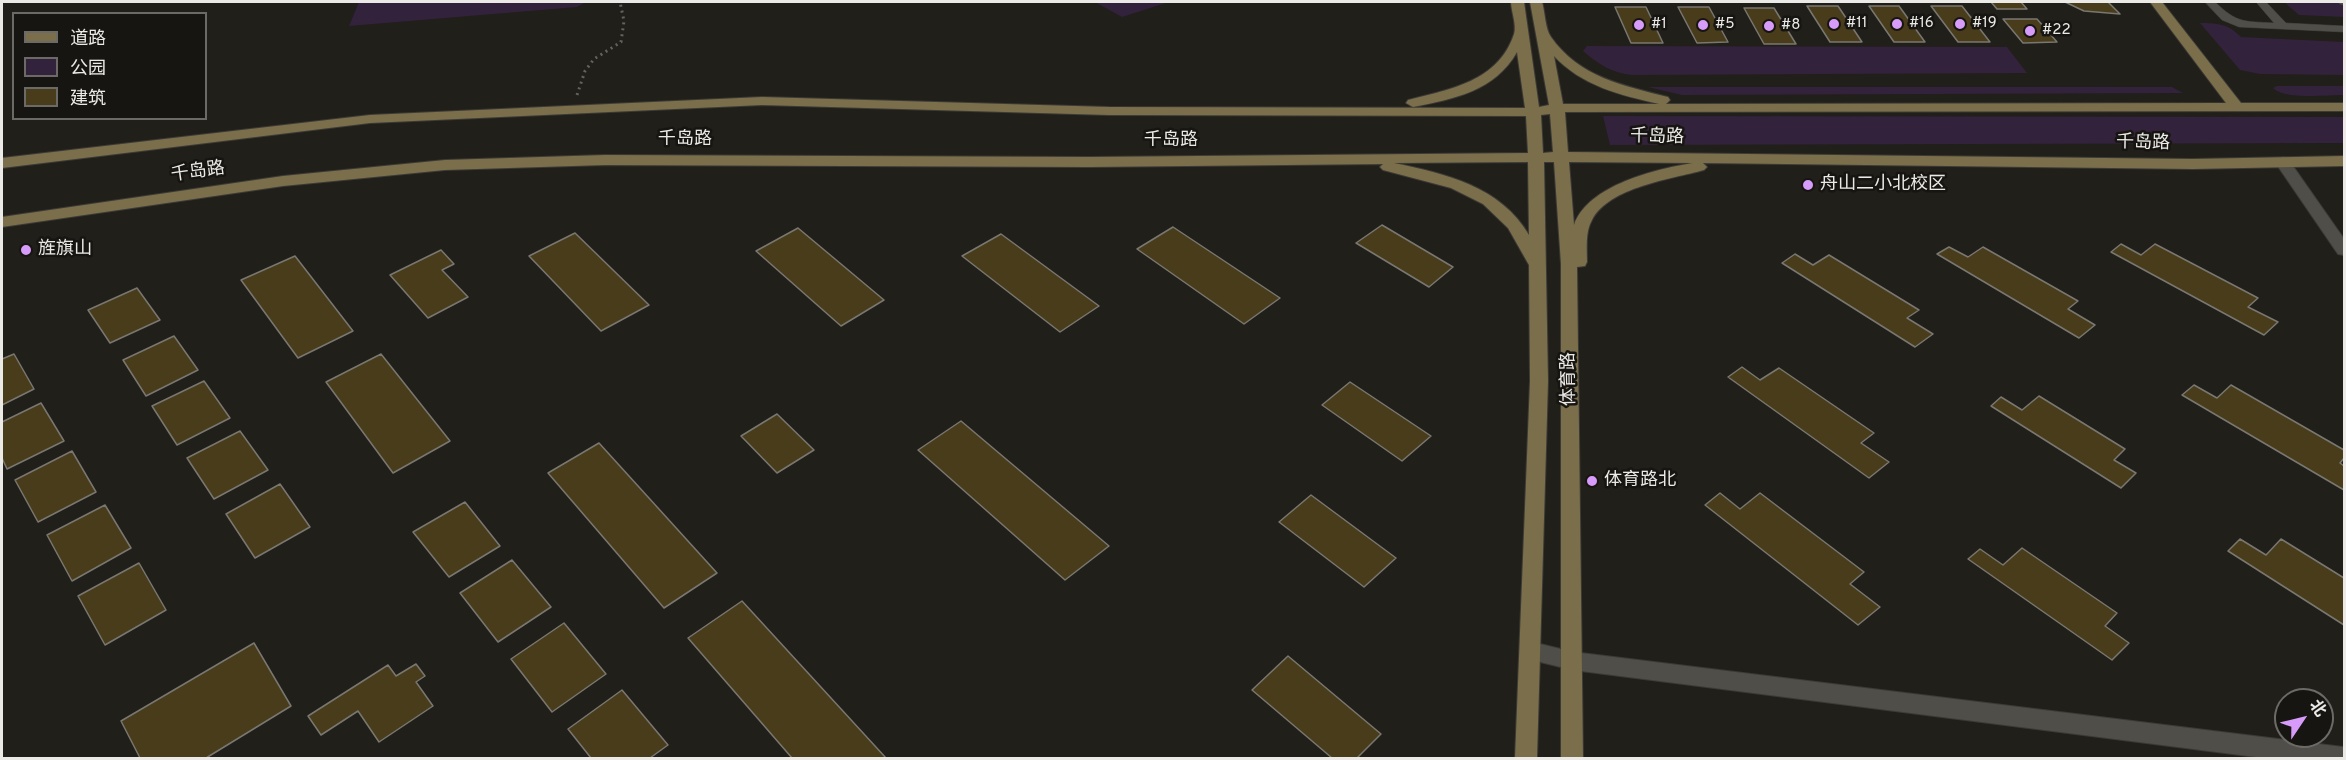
<!DOCTYPE html>
<html>
<head>
<meta charset="utf-8">
<style>
	body { margin:0 }
	#map { position:relative; width:2346px; height:760px; overflow:hidden; background:#201f1a; font-family:Overpass,"Noto Sans SC",sans-serif }
	canvas { display:block }
	.frame { position:absolute; inset:0; border:3px solid #ebeae7; pointer-events:none }
	.legend { position:absolute; left:12px; top:12px; width:195px; height:108px; box-sizing:border-box; background:#171511; border:2px solid #6c6a67; margin:0; padding:8px 10px; list-style:none; font-size:18px; color:#ebeae7 }
	.legend li { display:flex; align-items:center; gap:12px; height:30px }
	.legend b { width:30px; border:2px solid #6c6a67 }
	.north { position:absolute; left:2274px; top:688px; width:60px; height:60px; box-sizing:border-box; background:#171511; border:2px solid #6c6a67; border-radius:50%; rotate:55deg; font-size:16px; font-weight:700; line-height:24px; text-align:center; color:#ebeae7 }
	.north::after { content:''; display:block; margin:auto; width:21px; height:27px; background:#d79bf9; clip-path:polygon(50% 0,100% 100%,50% 72%,0 100%) }
</style>
</head>
<body>
<div id="map">
<canvas width="2346" height="760"></canvas>
<div class="frame"></div>
<ul class="legend">
<li><b style="height:8px;background:#7b6e4a"></b>道路</li>
<li><b style="height:16px;background:#32223b"></b>公园</li>
<li><b style="height:16px;background:#483c1b"></b>建筑</li>
</ul>
<div class="north">北</div>
</div>
<script>
const ctx = document.querySelector('canvas').getContext('2d');
ctx.lineJoin = 'round';
function paint(path, color) { ctx.fillStyle = color; ctx.fill(path, 'evenodd'); }
function strokePath(path, color, width, dash) { ctx.strokeStyle = color; ctx.lineWidth = width; ctx.lineCap = dash ? 'butt' : 'round'; ctx.setLineDash(dash || []); ctx.stroke(path); }
function label(font, color, halo, rows, align = 'center') {
  ctx.font = font + ' Overpass,"Noto Sans SC",sans-serif'; ctx.lineWidth = 5; ctx.setLineDash([]); ctx.textBaseline = 'middle'; ctx.strokeStyle = halo; ctx.fillStyle = color; for (const [text, x, y, turn = 0] of rows) {
    ctx.save(); ctx.translate(x, y); ctx.rotate((+turn || 0) * Math.PI / 180); ctx.textAlign = isNaN(turn) ? turn : align; if (halo) ctx.strokeText(text, 0, 0); ctx.fillText(text, 0, 0); ctx.restore();
  }
}
const green = new Path2D(`
	M 359,2 L 586,2 L 577,7 L 349,26 Z
	M 1095,2 L 1169,2 L 1122,17 Z
	M 2284,2 L 2338,2 L 2344,4 L 2344,17 L 2299,15 Z
	M 2200,23 C 2217,23 2229,24 2241,37 L 2344,42 L 2344,75 L 2260,74 L 2240,70 Z
	M 1587,46 L 2007,47 L 2027,73 L 1632,75 C 1612,73 1598,64 1583,51 Z
	M 2277,86 L 2344,86 L 2344,95 C 2328,95 2284,100 2273,88 Z
	M 1648,87 L 2172,87 L 2183,93 L 1682,95 Z
	M 1603,116 L 2344,117 L 2344,143 L 1610,145 Z`);
const building = new Path2D(`
	M 1991,2 L 2021,2 L 2027,9 L 1997,9 Z
	M 2065,2 L 2108,2 L 2120,14 L 2084,11 Z
	M 1807,6 L 1838,6 L 1862,42 L 1830,42 Z
	M 1869,6 L 1899,6 L 1925,42 L 1894,42 Z
	M 1931,6 L 1962,6 L 1990,42 L 1958,42 Z
	M 1615,7 L 1646,7 L 1663,43 L 1631,43 Z
	M 1678,7 L 1709,7 L 1728,42 L 1697,43 Z
	M 1744,8 L 1774,8 L 1796,44 L 1764,44 Z
	M 2003,19 L 2037,19 L 2057,42 L 2023,43 Z
	M 1382,225 L 1453,267 L 1429,287 L 1356,243 Z
	M 1173,227 L 1280,298 L 1244,324 L 1137,249 Z
	M 798,228 L 884,300 L 841,326 L 756,251 Z
	M 575,233 L 649,305 L 601,331 L 529,256 Z
	M 1001,234 L 1099,306 L 1060,332 L 962,256 Z
	M 2121,244 L 2141,255 L 2155,244 L 2258,298 L 2248,307 L 2278,322 L 2264,335 L 2111,252 Z
	M 1949,247 L 1968,257 L 1983,247 L 2078,301 L 2068,309 L 2095,325 L 2079,338 L 1937,254 Z
	M 441,250 L 454,264 L 442,270 L 468,297 L 428,318 L 390,275 Z
	M 1795,254 L 1813,265 L 1829,255 L 1919,310 L 1907,318 L 1933,334 L 1915,347 L 1782,263 Z
	M 295,256 L 353,331 L 298,358 L 241,280 Z
	M 137,288 L 160,320 L 110,343 L 88,310 Z
	M 174,336 L 198,370 L 146,396 L 123,360 Z
	M 14,354 L 34,389 L 2,405 L 2,359 Z
	M 381,354 L 450,441 L 393,473 L 326,382 Z
	M 1742,367 L 1760,380 L 1779,368 L 1874,433 L 1861,443 L 1889,462 L 1869,478 L 1728,377 Z
	M 204,381 L 230,418 L 177,445 L 152,406 Z
	M 1350,382 L 1431,436 L 1402,461 L 1322,405 Z
	M 2194,385 L 2217,398 L 2231,385 L 2344,450 L 2344,458 L 2340,463 L 2344,466 L 2344,490 L 2182,395 Z
	M 2039,396 L 2125,449 L 2114,460 L 2136,473 L 2121,488 L 1991,406 L 2001,397 L 2022,410 Z
	M 41,403 L 64,441 L 7,469 L 2,458 L 2,422 Z
	M 777,414 L 814,450 L 777,473 L 741,436 Z
	M 961,421 L 1109,546 L 1065,580 L 918,450 Z
	M 240,431 L 268,470 L 214,499 L 187,458 Z
	M 599,443 L 717,573 L 664,608 L 548,473 Z
	M 72,451 L 96,492 L 38,522 L 15,480 Z
	M 280,484 L 310,527 L 255,558 L 226,514 Z
	M 1720,493 L 1740,509 L 1760,493 L 1864,572 L 1850,584 L 1880,607 L 1858,625 L 1705,505 Z
	M 1311,495 L 1396,558 L 1364,587 L 1279,522 Z
	M 465,502 L 500,546 L 449,577 L 413,532 Z
	M 105,505 L 131,548 L 72,581 L 47,535 Z
	M 2240,539 L 2266,555 L 2281,539 L 2344,578 L 2344,625 L 2228,551 Z
	M 2022,548 L 2117,613 L 2105,626 L 2129,643 L 2112,660 L 1968,559 L 1980,549 L 2003,565 Z
	M 512,560 L 551,607 L 498,642 L 460,593 Z
	M 139,563 L 166,610 L 105,645 L 78,596 Z
	M 742,601 L 886,758 L 792,758 L 688,638 Z
	M 564,623 L 606,674 L 552,712 L 511,659 Z
	M 254,643 L 291,706 L 206,758 L 140,758 L 121,721 Z
	M 1288,656 L 1381,734 L 1357,758 L 1332,758 L 1252,690 Z
	M 416,664 L 425,676 L 416,682 L 433,706 L 379,742 L 358,711 L 321,735 L 308,716 L 388,665 L 396,676 Z
	M 622,690 L 668,745 L 650,758 L 591,758 L 568,729 Z`);
const path = new Path2D(`
	M 577,95 L 585,71 L 594,59 L 621,42 L 624,21 L 620,2`);
const lane = new Path2D(`
	M 2205,2 L 2215,2 C 2238,24 2244,21 2274,23 L 2256,2 L 2266,2 L 2286,23 L 2344,26 L 2344,32 L 2239,27 L 2222,20 Z
	M 2338,2 L 2344,2 L 2344,5 L 2340,4 Z`);
const street = new Path2D(`
	M 2283,157 L 2288,159 L 2344,239 L 2344,255 L 2338,254 L 2275,162 Z
	M 1532,642 L 1573,652 L 2343,747 L 2344,758 L 2264,758 L 1573,670 L 1524,658 L 1521,651 L 1524,644 Z`);
const secondary = new Path2D(`
	M 1511,2 L 1524,2 L 1539,107 L 1549,105 L 1530,2 L 1542,2 C 1545,11 1545,29 1551,37 C 1579,77 1624,86 1668,97 L 1670,100 L 1666,104 L 2226,103 L 2150,2 L 2162,2 L 2241,103 L 2344,103 L 2344,111 L 1565,112 L 1568,152 L 2193,159 L 2344,156 L 2344,166 L 2193,169 L 1703,163 L 1707,167 L 1704,170 C 1672,179 1609,187 1592,220 C 1585,232 1587,249 1587,262 L 1585,266 L 1577,267 L 1583,758 L 1561,758 L 1561,264 L 1554,162 L 1544,162 L 1548,381 L 1537,758 L 1515,758 L 1530,381 L 1529,265 L 1508,228 L 1483,204 L 1451,188 L 1383,170 L 1380,167 L 1383,164 L 1089,167 L 605,165 L 445,170 L 283,186 L 2,227 L 2,217 L 283,176 L 445,160 L 605,155 L 1089,157 L 1528,153 L 1526,116 L 1109,115 L 762,105 L 370,123 L 2,168 L 2,158 L 370,115 L 762,97 L 1109,107 L 1525,108 L 1517,52 C 1495,91 1454,99 1413,107 L 1406,103 L 1408,100 C 1450,89 1498,82 1514,34 C 1517,25 1511,11 1511,2 ZM 1554,56 C 1582,86 1620,95 1659,104 L 1563,104 ZM 1550,114 L 1553,152 L 1543,153 L 1541,115 ZM 1528,162 L 1529,235 C 1500,186 1446,174 1394,163 ZM 1569,162 L 1693,163 C 1656,169 1588,185 1574,225 Z`);
const markers = [
	[1834,24,6,"#d79bf9"],
	[1897,24,6,"#d79bf9"],
	[1960,24,6,"#d79bf9"],
	[1639,25,6,"#d79bf9"],
	[1703,25,6,"#d79bf9"],
	[1769,26,6,"#d79bf9"],
	[2030,31,6,"#d79bf9"],
	[1808,185,6,"#d79bf9"],
	[26,250,6,"#d79bf9"],
	[1592,481,6,"#d79bf9"]
];
const farPoinames = [
	["#11",1846,24],
	["#16",1909,24],
	["#19",1972,24],
	["#1",1651,25],
	["#5",1715,25],
	["#8",1781,26],
	["#22",2042,31]
];
const streetNames = [
	["千岛路",1657,138,1],
	["千岛路",685,140],
	["千岛路",1171,141],
	["千岛路",2143,144,1],
	["千岛路",198,173,-8],
	["体育路",1570,379,-91]
];
const poiNames = [
	["舟山二小北校区",1820,185],
	["旌旗山",38,250],
	["体育路北",1604,481]
];
paint(green, '#32223b');
paint(building, '#483c1b');
strokePath(building, '#797771', 1.5);
strokePath(lane, '#3c3a37', 1);
strokePath(street, '#3c3a37', 2);
strokePath(secondary, '#3c3a37', 2);
strokePath(path, '#63625e', 3, [2, 4]);
paint(lane, '#504e49');
paint(street, '#504e49');
paint(secondary, '#7b6e4a');
for (const [x, y, r, color] of markers) { const dot = new Path2D(); dot.arc(x, y, r, 0, 2 * Math.PI); ctx.fillStyle = color; ctx.fill(dot); strokePath(dot, '#171511', 2); }
label('15px', '#ebeae7', '#171511', farPoinames, 'left');
label('18px', '#ebeae7', '#171511', streetNames);
label('18px', '#ebeae7', '#171511', poiNames, 'left');
</script>
</body>
</html>
